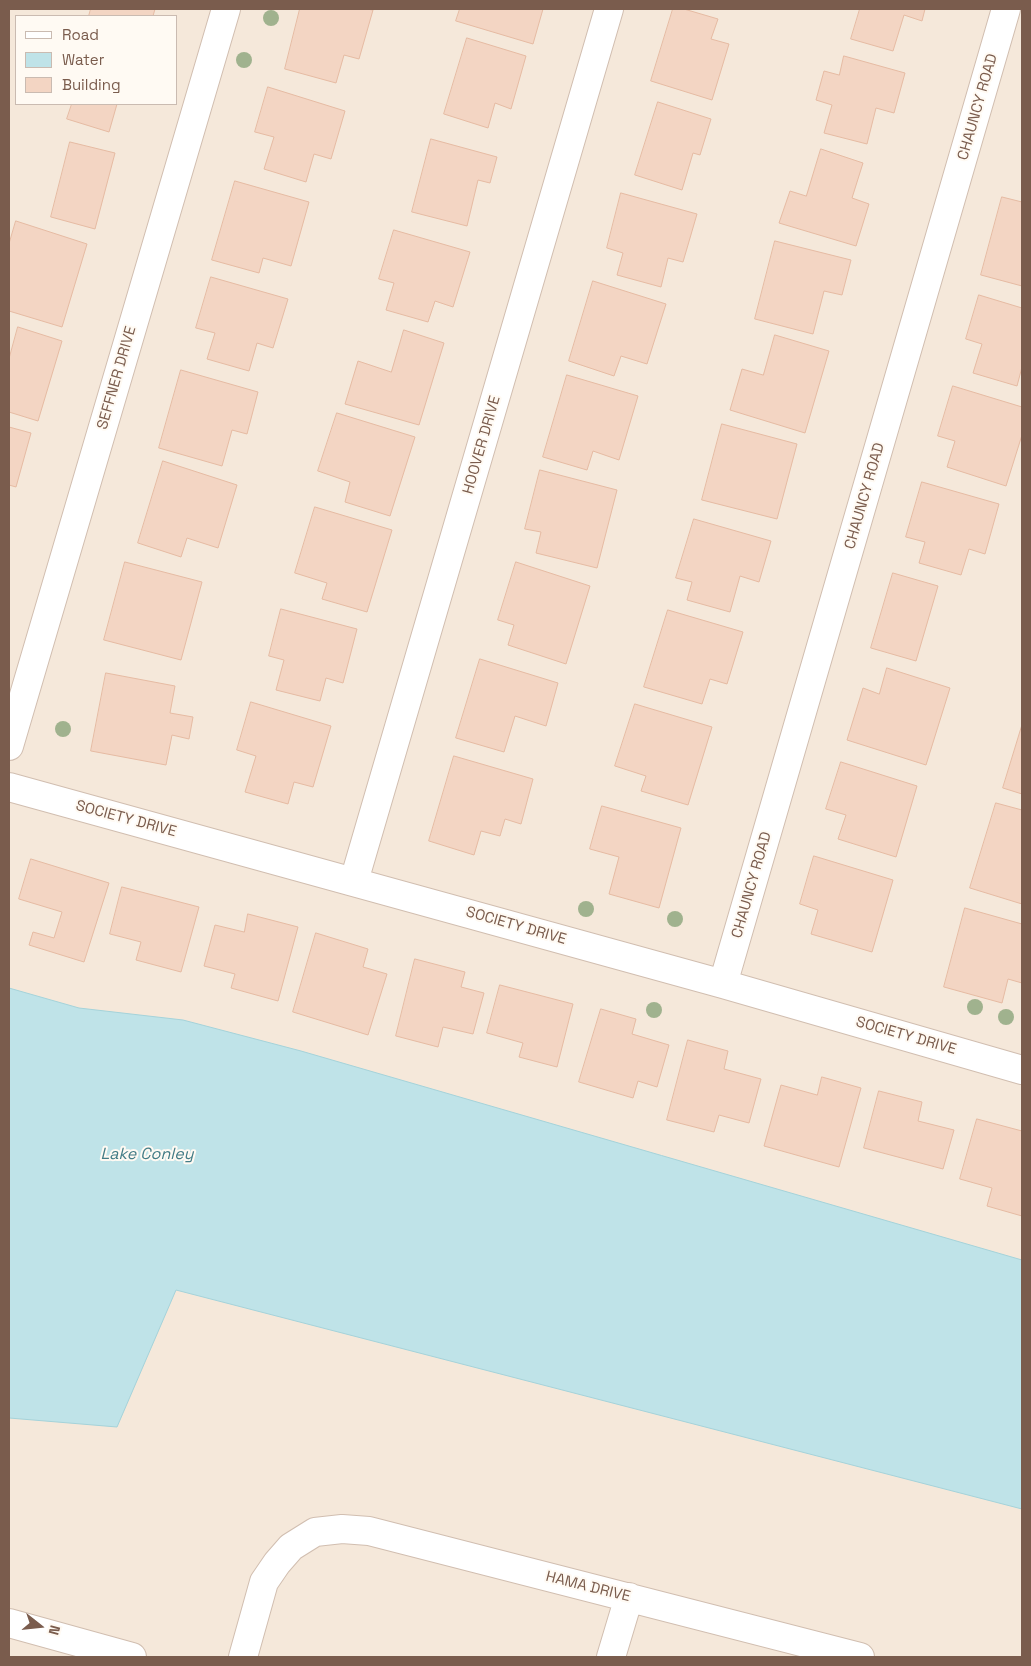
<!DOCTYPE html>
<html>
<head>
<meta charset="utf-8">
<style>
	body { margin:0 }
	#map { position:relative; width:1031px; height:1666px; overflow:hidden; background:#fdf6ec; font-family:"Space Grotesk",sans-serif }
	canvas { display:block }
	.frame { position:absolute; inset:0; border:10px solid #7a5c4d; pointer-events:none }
	.legend { position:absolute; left:15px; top:15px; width:162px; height:90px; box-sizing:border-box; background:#fffaf3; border:1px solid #cabbb1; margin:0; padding:6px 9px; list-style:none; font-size:15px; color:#7a5c4d }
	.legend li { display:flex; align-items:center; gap:10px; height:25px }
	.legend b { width:25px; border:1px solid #cabbb1 }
	.north { position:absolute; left:15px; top:1601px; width:50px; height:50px; -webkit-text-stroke:4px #fffaf3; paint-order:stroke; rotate:106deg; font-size:14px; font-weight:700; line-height:20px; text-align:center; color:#7a5c4d }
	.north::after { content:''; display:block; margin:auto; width:18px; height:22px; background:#7a5c4d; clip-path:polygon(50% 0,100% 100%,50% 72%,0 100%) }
</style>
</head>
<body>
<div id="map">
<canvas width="1031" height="1666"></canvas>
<div class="frame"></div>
<ul class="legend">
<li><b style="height:6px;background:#fff"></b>Road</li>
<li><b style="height:14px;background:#bfe3e8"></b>Water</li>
<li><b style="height:14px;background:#f3d5c3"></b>Building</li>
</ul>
<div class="north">N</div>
</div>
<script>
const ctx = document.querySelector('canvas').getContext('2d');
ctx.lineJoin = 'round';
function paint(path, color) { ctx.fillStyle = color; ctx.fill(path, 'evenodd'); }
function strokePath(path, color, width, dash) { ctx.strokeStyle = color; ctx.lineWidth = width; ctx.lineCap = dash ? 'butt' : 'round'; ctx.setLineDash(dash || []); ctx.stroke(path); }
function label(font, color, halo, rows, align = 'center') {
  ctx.font = font + ' "Space Grotesk",sans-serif'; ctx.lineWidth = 4; ctx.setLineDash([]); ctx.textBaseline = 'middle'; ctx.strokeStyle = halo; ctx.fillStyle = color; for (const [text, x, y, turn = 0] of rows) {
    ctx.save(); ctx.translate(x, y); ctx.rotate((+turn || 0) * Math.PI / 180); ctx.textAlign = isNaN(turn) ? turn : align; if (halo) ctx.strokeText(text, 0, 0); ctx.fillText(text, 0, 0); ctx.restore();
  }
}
const residential = new Path2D(`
	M 9,9 L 1022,9 L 1022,1657 L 9,1657 ZM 16,16 L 176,16 L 176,104 L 16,104 Z`);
const water = new Path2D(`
	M 9,988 L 79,1008 L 183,1020 L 301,1051 L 1022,1260 L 1022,1509 L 176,1290 L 117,1427 L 9,1418 Z`);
const building = new Path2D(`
	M 91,9 L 155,9 L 153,16 L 89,16 Z
	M 300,9 L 367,9 L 373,10 L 359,59 L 344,55 L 336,83 L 285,69 Z
	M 460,9 L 543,9 L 533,44 L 456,21 Z
	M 673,9 L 684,9 L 718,19 L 711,39 L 729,44 L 712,100 L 651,81 Z
	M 860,9 L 925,9 L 922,21 L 904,15 L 893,51 L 851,39 Z
	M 467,38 L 526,56 L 511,109 L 495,103 L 488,128 L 444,114 Z
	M 844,56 L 905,73 L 894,113 L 876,108 L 867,144 L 824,133 L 832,105 L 816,100 L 824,71 L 839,75 Z
	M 268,87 L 345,111 L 331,159 L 314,154 L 306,182 L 264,169 L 274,137 L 255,132 Z
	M 658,102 L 711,119 L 700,155 L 693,153 L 682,190 L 635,175 Z
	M 72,104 L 117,104 L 109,132 L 67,119 Z
	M 431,139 L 497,157 L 490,183 L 478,180 L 467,226 L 412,212 Z
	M 70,142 L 115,153 L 95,229 L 51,217 Z
	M 821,149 L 863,163 L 852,198 L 869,204 L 856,246 L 779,223 L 790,191 L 806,196 Z
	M 235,181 L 309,202 L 291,266 L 263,258 L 259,273 L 212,260 Z
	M 621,193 L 697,214 L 683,262 L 668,258 L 661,287 L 617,275 L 623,253 L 607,248 Z
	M 1002,197 L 1022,202 L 1022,286 L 981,275 Z
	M 16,221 L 87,244 L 62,327 L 9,311 L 9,244 Z
	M 394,230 L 470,252 L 453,307 L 435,301 L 428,322 L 386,310 L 394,283 L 379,279 Z
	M 775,241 L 851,260 L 842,295 L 824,291 L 813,334 L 755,319 Z
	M 211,277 L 288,299 L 273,348 L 257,343 L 249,371 L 207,359 L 215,333 L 196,328 Z
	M 593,281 L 666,304 L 647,364 L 621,356 L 614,376 L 569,361 Z
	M 979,295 L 1022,308 L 1022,367 L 1017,386 L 973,373 L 982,344 L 966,339 Z
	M 18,327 L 62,341 L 38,421 L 9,412 L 9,359 Z
	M 404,330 L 444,343 L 419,425 L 345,404 L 358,361 L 391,372 Z
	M 775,335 L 829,351 L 805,433 L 730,410 L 742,369 L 763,375 Z
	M 181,370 L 258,392 L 247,434 L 232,430 L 222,466 L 159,448 Z
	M 567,375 L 638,396 L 619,460 L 593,451 L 587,470 L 543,457 Z
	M 953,386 L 1022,407 L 1022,435 L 1006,486 L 947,467 L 955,441 L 938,436 Z
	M 337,413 L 415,437 L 390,516 L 345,502 L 350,482 L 318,471 Z
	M 722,424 L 797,444 L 777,519 L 702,500 Z
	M 9,427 L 31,433 L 16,487 L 9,485 Z
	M 163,461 L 237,485 L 218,548 L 187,538 L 181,557 L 138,543 Z
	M 540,470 L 617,490 L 597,568 L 536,553 L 541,532 L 525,529 Z
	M 922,482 L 999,504 L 985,554 L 969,549 L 961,575 L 919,563 L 925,542 L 906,537 Z
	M 315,507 L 392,530 L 367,612 L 322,599 L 327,583 L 295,573 Z
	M 694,519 L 771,541 L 759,582 L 740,576 L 730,612 L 687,600 L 692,582 L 676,578 Z
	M 125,562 L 202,582 L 181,660 L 104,640 Z
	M 516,562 L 590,586 L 566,664 L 508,645 L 514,625 L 498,620 Z
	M 893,573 L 938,586 L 916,661 L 871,648 Z
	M 281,609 L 357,629 L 343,683 L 326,678 L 320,701 L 276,690 L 284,660 L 269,656 Z
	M 668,610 L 743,632 L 727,684 L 710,679 L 702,704 L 644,687 Z
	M 480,659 L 558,683 L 546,726 L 515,716 L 504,752 L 456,738 Z
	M 887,668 L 950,688 L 926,765 L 847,740 L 863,688 L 879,694 Z
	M 106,673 L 175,686 L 170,713 L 193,717 L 189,739 L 172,735 L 166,765 L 91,751 Z
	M 251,702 L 331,726 L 313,787 L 294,782 L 288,804 L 245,792 L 256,756 L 237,750 Z
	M 635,704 L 712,727 L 688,805 L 641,791 L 646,776 L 615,766 Z
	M 1022,725 L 1022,794 L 1003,788 Z
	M 454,756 L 533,779 L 521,824 L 505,819 L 500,836 L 481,831 L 474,855 L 429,841 Z
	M 841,762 L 917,786 L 896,857 L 838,839 L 846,815 L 826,809 Z
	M 996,803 L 1022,810 L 1022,904 L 970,888 Z
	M 602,806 L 681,828 L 659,908 L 609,894 L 619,857 L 590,849 Z
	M 814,856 L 893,880 L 872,952 L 811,934 L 818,910 L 800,904 Z
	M 31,859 L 109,883 L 84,962 L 29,945 L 33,932 L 54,938 L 62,912 L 19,899 Z
	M 122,887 L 199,907 L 181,972 L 136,960 L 141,942 L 110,934 Z
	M 965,908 L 1022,924 L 1022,983 L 1008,979 L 1002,1003 L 944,987 Z
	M 248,914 L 298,927 L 278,1001 L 231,988 L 235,974 L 204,966 L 215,925 L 244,932 Z
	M 316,933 L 368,949 L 363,967 L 387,974 L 368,1035 L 293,1012 Z
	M 415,959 L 465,972 L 461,987 L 484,993 L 473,1034 L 443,1027 L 438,1047 L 396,1036 Z
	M 500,985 L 573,1004 L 557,1067 L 519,1057 L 523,1043 L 487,1033 Z
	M 601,1009 L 636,1019 L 632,1034 L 669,1045 L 657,1087 L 638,1081 L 633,1098 L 579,1082 Z
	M 688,1040 L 728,1051 L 724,1069 L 761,1079 L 749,1123 L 719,1115 L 714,1132 L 667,1120 Z
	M 822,1077 L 861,1088 L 839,1167 L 764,1146 L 781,1085 L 817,1095 Z
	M 879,1091 L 922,1102 L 918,1121 L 954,1130 L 943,1169 L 864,1148 Z
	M 977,1119 L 1022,1131 L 1022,1216 L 987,1206 L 992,1188 L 960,1179 Z`);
const street = new Path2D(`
	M 9,746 L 226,9
	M 9,787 L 723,984 L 1022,1070
	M 354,881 L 609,9
	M 723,984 L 1006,9
	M 9,1623 L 132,1657
	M 243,1657 L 264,1582 L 277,1563 L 291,1547 L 315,1532 L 342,1529 L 369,1531 L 860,1657
	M 611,1657 L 629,1597`);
const trees = [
	[271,18],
	[244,60],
	[63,729],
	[586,909],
	[675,919],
	[975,1007],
	[654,1010],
	[1006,1017]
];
const streetNames = [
	["CHAUNCY ROAD",978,107,-74],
	["SEFFNER DRIVE",117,378,-74],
	["HOOVER DRIVE",482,445,-74],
	["CHAUNCY ROAD",865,496,-74],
	["SOCIETY DRIVE",126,819,15],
	["CHAUNCY ROAD",752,885,-74],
	["SOCIETY DRIVE",516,926,16],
	["SOCIETY DRIVE",906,1036,16],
	["HAMA DRIVE",588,1587,14]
];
const waterNames = [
	["Lake Conley",147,1155]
];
paint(residential, '#f5e8da');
paint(water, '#bfe3e8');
strokePath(water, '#a5d3da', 1);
paint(building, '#f3d5c3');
strokePath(building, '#e6bba3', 1);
strokePath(street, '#d1beb0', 30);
strokePath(street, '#fff', 28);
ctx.fillStyle = '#a0b28e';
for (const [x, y] of trees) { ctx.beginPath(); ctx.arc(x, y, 8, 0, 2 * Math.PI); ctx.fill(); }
label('15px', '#7a5c4d', '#fffaf3', streetNames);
label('italic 16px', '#437c86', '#fffaf3', waterNames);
</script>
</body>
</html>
